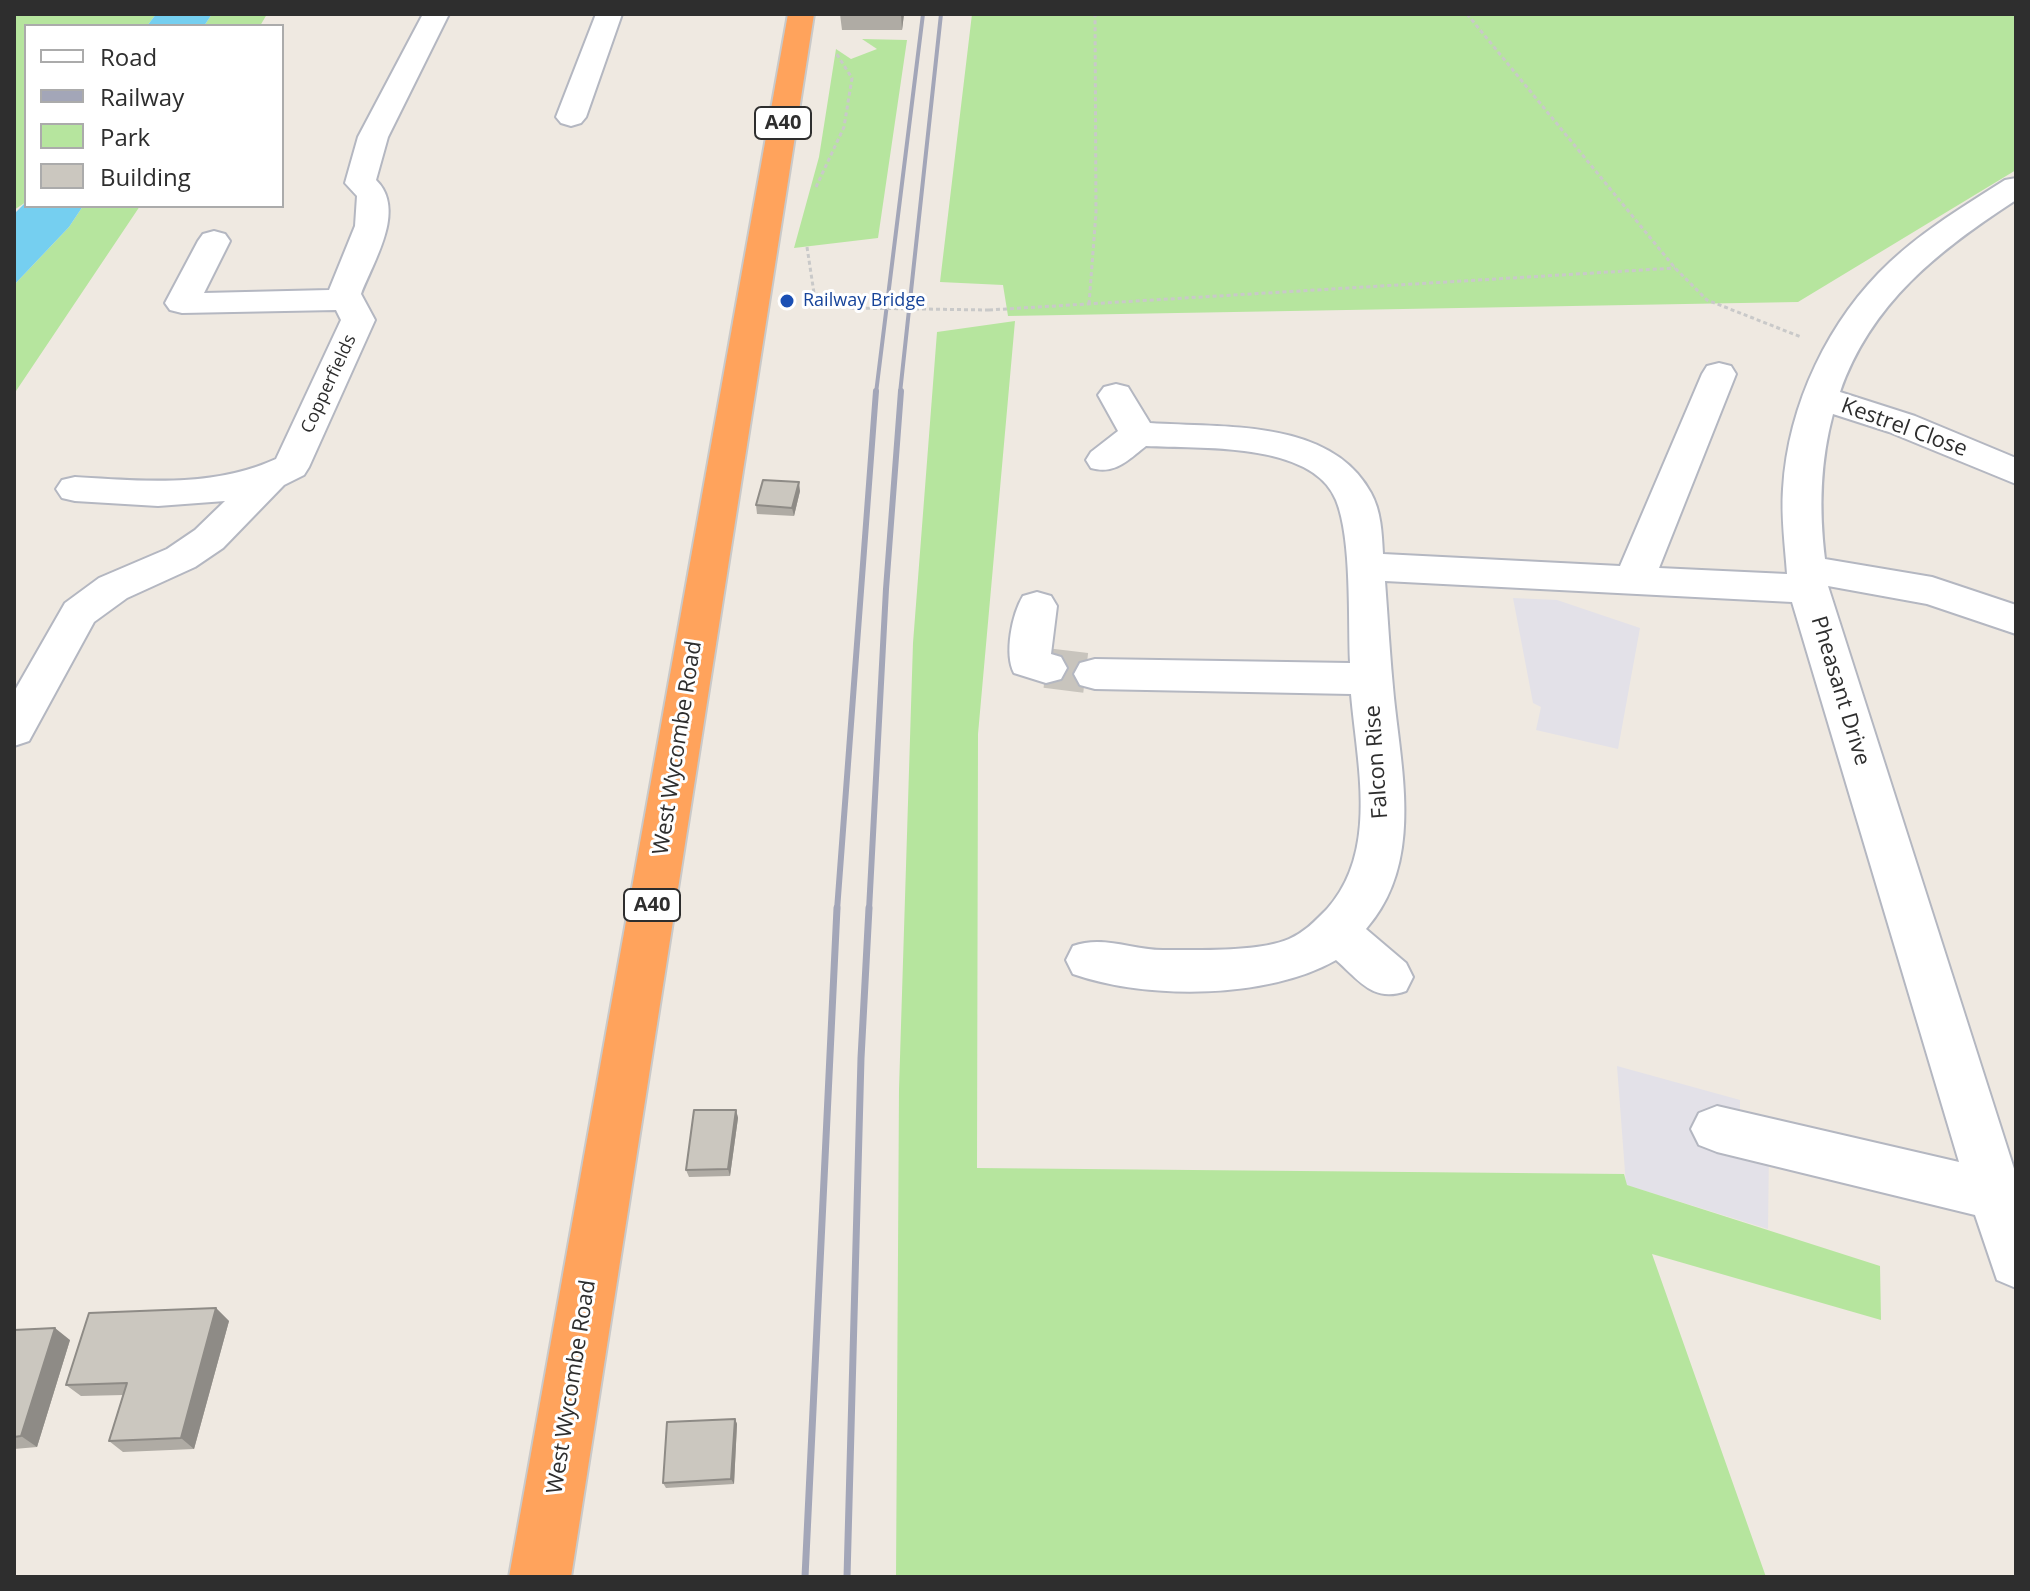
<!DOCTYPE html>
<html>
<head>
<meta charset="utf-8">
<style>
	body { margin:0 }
	#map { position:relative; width:2030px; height:1591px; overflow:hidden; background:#efe9e1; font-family:"Open Sans",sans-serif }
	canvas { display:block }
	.frame { position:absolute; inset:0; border:16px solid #2e2e2e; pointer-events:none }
	.legend { position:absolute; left:24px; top:24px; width:260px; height:184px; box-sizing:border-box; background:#fff; border:2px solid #ababab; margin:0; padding:10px 14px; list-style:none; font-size:24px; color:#2e2e2e }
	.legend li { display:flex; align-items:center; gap:16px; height:40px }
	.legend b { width:40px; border:2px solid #ababab }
</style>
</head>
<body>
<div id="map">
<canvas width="2030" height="1591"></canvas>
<div class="frame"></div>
<ul class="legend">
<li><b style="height:10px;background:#fff"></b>Road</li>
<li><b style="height:10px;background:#a3a6b8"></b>Railway</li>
<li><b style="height:22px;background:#b6e59e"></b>Park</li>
<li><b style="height:22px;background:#cbc7bf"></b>Building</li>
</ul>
</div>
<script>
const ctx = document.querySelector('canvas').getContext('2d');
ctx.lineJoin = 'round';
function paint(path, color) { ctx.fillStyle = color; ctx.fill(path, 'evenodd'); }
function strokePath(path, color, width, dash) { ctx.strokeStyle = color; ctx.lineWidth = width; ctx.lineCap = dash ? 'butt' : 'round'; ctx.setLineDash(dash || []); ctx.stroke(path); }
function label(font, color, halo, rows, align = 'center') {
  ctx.font = font + ' "Open Sans",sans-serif'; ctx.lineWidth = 6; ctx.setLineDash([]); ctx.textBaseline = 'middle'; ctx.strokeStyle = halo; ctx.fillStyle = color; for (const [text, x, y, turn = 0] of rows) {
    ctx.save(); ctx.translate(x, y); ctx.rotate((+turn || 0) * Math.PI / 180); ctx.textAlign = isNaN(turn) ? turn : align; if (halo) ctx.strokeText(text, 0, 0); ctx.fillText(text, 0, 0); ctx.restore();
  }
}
const industrial = new Path2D(`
	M 1513,598 L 1557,600 L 1640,628 L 1618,749 L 1536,730 L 1541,707 L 1533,703 Z
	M 1617,1066 L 1740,1100 L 1740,1117 L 1769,1151 L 1768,1229 L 1626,1185 Z`);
const green = new Path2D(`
	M 14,14 L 156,14 L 147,26 L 26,26 L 26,202 L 14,210 Z
	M 212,14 L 267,14 L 260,26 L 204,26 Z
	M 972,14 L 2016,14 L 2016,170 L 1798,302 L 1008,316 L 1003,285 L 940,282 Z
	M 862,39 L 907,40 L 878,238 L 794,248 L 819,157 L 836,49 L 851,59 L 877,49 Z
	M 83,206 L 140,206 L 14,394 L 14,285 L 69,227 Z
	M 1015,321 L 978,734 L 977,1168 L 1624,1174 L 1627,1185 L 1880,1266 L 1881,1320 L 1652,1254 L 1766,1577 L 896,1577 L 899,1089 L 913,643 L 937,332 Z`);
const water = new Path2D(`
	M 156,14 L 212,14 L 204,26 L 147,26 Z
	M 26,202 L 26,206 L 83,206 L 69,227 L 14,285 L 14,214 Z`);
const minorTunnel = new Path2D(`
	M 1046,668 L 1095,674`);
const path = new Path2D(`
	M 1467,14 L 1675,268 L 1707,300 L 1801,337
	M 816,187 L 844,127 L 852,78 L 836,53
	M 807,247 L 814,293 L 852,308
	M 1089,304 L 1096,213 L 1095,14
	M 989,310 L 1675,268`);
const minor = new Path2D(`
	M 423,14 L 449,14 L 388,137 L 376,180 C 407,210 373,262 361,294 L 375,320 L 309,467 L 304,475 L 284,485 L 223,548 L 195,567 L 127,598 L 94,622 L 29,741 L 14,746 L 14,692 L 65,603 L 99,578 L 167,549 L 195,530 L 225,501 L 158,506 L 75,501 L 62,498 L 56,489 L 62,480 L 75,477 C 143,481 212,488 276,459 L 341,320 L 336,310 L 182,313 L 170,310 L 165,303 L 198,241 L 203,234 L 214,231 L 225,234 L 230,241 L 204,293 L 329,290 L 355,226 L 357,196 L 345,183 L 358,137 Z
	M 596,14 L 622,14 L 586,117 L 581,123 L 571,126 L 561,123 L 556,117 Z
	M 2016,178 L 2016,200 C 1939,250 1871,303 1840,392 L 1915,416 L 2016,458 L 2016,484 L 1889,432 L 1833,414 C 1820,463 1819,509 1825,559 L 1932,577 L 2016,605 L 2016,634 L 1927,604 L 1828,586 L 2016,1175 L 2016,1288 L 1997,1280 L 1975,1215 L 1717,1152 L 1699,1145 L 1691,1129 L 1699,1113 L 1717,1106 L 1959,1162 L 1792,602 L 1385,581 C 1388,620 1390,659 1394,698 C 1402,775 1423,864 1366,929 L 1406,963 L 1413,977 L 1406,991 C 1373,1003 1359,980 1336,960 C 1268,999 1147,1000 1073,974 L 1066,960 L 1073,946 C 1103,935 1132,950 1163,950 C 1197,950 1259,952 1289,939 C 1305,932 1315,921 1327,909 C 1379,851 1357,765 1351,694 L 1095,689 L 1080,685 L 1074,674 L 1080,663 L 1095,659 L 1350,663 C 1348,619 1352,539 1336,500 C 1312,441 1198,449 1146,446 C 1128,460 1115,475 1091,468 L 1086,460 L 1091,452 L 1118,431 L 1098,395 L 1104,387 L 1116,384 L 1128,387 L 1150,423 C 1222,428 1331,418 1371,493 C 1381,511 1382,533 1383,554 L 1620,566 L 1702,374 L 1707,366 L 1719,363 L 1731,366 L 1736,374 L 1659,568 L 1787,574 C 1785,546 1781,517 1783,489 C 1788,404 1829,319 1890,262 C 1925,229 1966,205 2005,180 Z
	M 1037,592 L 1051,596 L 1057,606 L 1051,654 L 1061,657 L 1067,668 L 1061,679 L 1046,683 L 1014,673 C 1004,654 1012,614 1023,596 Z`);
const highway = new Path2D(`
	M 788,14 L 814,14 L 571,1577 L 509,1577 Z`);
const railFar2 = new Path2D(`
	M 876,393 L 923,14
	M 900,393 L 941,14`);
const railFar1 = new Path2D(`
	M 837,910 L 876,391
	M 869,910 L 886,589 L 901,391`);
const rail = new Path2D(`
	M 805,1577 L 837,908
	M 847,1577 L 861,1058 L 869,908`);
const pathBridge = new Path2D(`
	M 852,308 L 989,310`);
const wall = new Path2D(`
	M 840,14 L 904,14 L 902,30 L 842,30 Z
	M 800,491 L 794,516 L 757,514 L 756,505 Z
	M 736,1110 L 738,1118 L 730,1176 L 689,1177 L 686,1170 Z
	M 216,1308 L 229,1321 L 194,1449 L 123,1452 L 109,1441 L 123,1395 L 81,1396 L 66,1385 Z
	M 14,1330 L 70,1340 L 37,1447 L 14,1449 Z
	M 735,1419 L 737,1424 L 734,1484 L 666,1488 L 663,1483 Z`);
const shadedWall = new Path2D(`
	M 901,14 L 904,14 L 902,30 Z
	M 799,482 L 800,491 L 794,516 L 792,508 Z
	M 736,1110 L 738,1118 L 730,1176 L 728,1169 Z
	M 216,1308 L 229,1321 L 194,1449 L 181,1438 Z
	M 55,1328 L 70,1340 L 37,1447 L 21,1436 Z
	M 735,1419 L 737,1424 L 734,1484 L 731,1479 Z`);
const building = new Path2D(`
	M 840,14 L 901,14 L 901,15 Z
	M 763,480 L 799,482 L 792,508 L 756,505 Z
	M 694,1110 L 736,1110 L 728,1169 L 686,1170 Z
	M 216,1308 L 181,1438 L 109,1441 L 127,1383 L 66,1385 L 89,1313 Z
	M 55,1328 L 21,1436 L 14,1437 L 14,1330 Z
	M 735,1419 L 731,1479 L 663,1483 L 667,1422 Z`);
const markers = [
	[787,301,8,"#1a4fb4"]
];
const farTransitnames = [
	["Railway Bridge",803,301]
];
const farStreetnames = [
	["Copperfields",329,384,-65]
];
const shields = [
	[783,123,56],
	[652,905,56]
];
const shieldNames = [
	["A40",783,123],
	["A40",652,905]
];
const streetNames = [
	["Kestrel Close",1904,428,20],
	["Pheasant Drive",1840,691,73],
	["West Wycombe Road",678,748,-81],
	["Falcon Rise",1377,762,-94],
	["West Wycombe Road",572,1387,-81]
];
paint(industrial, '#e3e1e8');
paint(green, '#b6e59e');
paint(water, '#75cff0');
strokePath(minorTunnel, '#c8c4bd', 40, [40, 20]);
strokePath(minor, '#b4b7c1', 4);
strokePath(highway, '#c9c9c9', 4);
strokePath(path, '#c9c9c9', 3, [4, 3]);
paint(minor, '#fff');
paint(highway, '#ffa35c');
strokePath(railFar2, '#a3a6b8', 4);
strokePath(railFar1, '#a3a6b8', 6);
strokePath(rail, '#a3a6b8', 7);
strokePath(pathBridge, '#c9c9c9', 3, [4, 3]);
paint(wall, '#afaba4');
paint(shadedWall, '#8e8b86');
paint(building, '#cbc7bf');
strokePath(building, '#8e8b86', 2);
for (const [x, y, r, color] of markers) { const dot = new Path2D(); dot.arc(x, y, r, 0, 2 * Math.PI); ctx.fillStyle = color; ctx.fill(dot); strokePath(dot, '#fff', 3); }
label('18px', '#164399', '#fff', farTransitnames, 'left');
label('18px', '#2e2e2e', '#fff', farStreetnames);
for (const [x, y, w] of shields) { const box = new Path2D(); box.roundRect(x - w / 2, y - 16, w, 32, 6); ctx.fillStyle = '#fff'; ctx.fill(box); strokePath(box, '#2e2e2e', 2); }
label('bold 20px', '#2e2e2e', null, shieldNames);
label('22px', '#2e2e2e', '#fff', streetNames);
</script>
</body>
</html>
